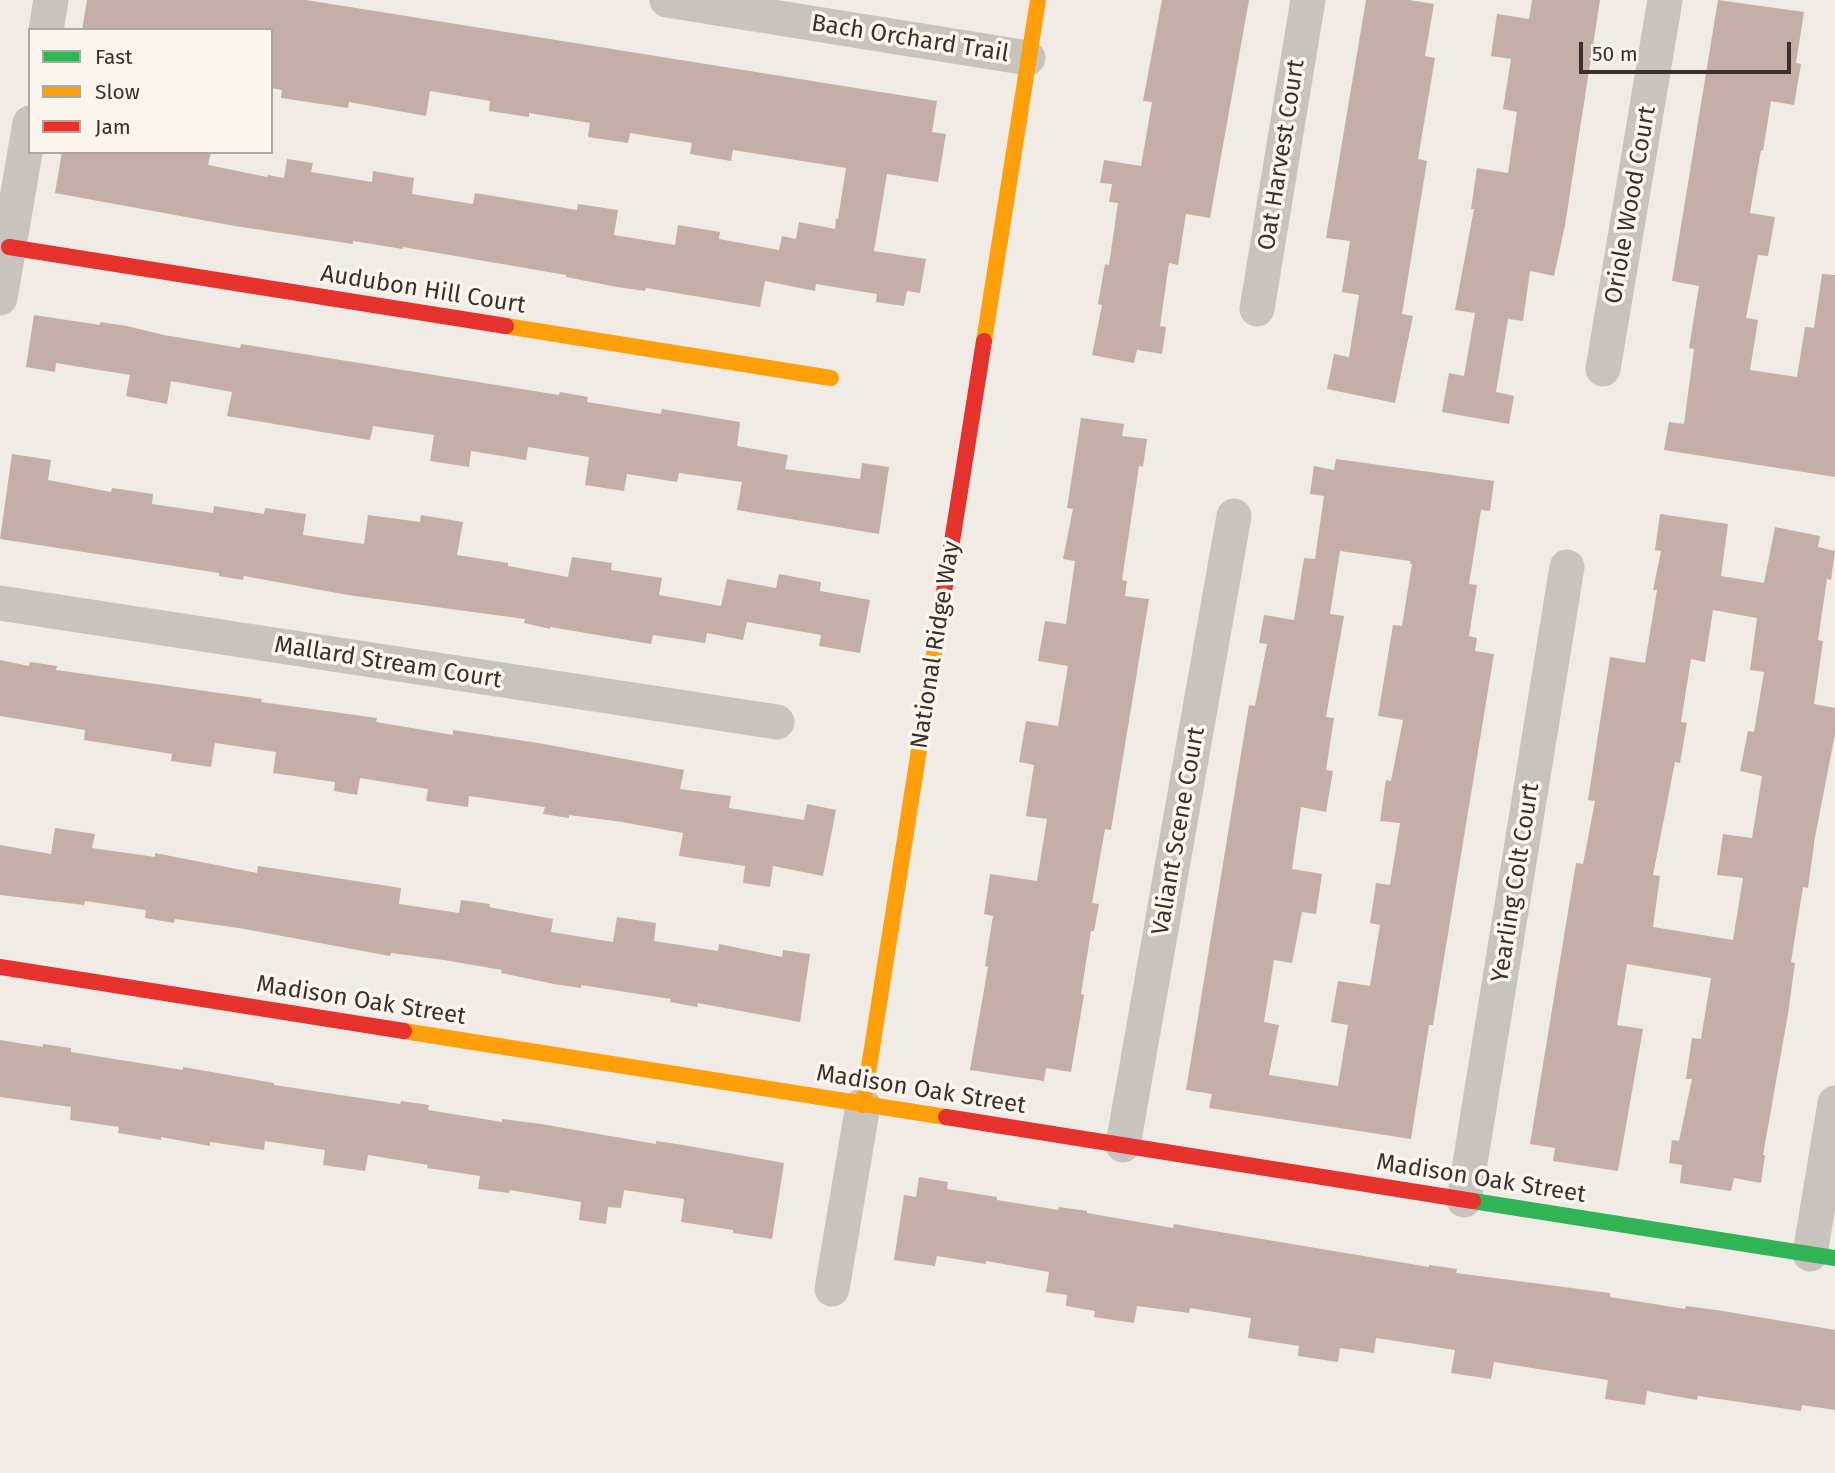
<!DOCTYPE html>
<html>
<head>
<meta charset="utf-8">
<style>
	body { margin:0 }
	#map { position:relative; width:1835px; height:1473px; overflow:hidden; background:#f0ebe5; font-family:"Fira Sans",sans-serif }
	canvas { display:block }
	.legend { position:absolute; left:28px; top:28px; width:245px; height:126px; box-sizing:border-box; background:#fbf5ee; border:2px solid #aea6a0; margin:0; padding:9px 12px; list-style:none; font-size:21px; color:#3b302b }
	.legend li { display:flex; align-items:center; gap:14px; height:35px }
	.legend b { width:35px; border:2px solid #aea6a0 }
	.scale { position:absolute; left:1579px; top:42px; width:212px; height:32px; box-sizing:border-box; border:4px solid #3b302b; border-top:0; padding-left:9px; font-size:21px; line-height:24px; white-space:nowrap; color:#3b302b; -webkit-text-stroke:5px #fbf5ee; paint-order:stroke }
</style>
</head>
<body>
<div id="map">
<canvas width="1835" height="1473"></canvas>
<ul class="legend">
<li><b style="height:9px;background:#30b455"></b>Fast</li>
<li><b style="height:9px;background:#ff9f0a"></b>Slow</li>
<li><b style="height:9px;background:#e5322d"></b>Jam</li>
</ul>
<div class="scale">50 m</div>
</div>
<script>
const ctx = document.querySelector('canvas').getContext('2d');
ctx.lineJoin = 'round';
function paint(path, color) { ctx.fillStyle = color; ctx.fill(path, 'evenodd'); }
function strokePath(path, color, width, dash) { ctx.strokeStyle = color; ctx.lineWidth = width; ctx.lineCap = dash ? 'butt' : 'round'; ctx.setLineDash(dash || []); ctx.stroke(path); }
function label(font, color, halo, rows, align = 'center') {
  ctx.font = font + ' "Fira Sans",sans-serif'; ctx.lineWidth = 7; ctx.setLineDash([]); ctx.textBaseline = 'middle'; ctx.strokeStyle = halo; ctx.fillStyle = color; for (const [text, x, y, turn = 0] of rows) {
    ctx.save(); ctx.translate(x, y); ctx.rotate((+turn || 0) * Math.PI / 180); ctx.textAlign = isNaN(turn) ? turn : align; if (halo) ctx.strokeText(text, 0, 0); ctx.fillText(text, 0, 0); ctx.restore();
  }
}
const building = new Path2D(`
	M 87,0 L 306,0 L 937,101 L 932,132 L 946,134 L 938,182 L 887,174 L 874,251 L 926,259 L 920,293 L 907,291 L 904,306 L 876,302 L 877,294 L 816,284 L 815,291 L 765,281 L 760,307 L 646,288 L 645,291 L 617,287 L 566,277 L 566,275 L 403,247 L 403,249 L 353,241 L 353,244 L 235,226 L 55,193 L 62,152 L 211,152 L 208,165 L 267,177 L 268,175 L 284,178 L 287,159 L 313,163 L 311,172 L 372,182 L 373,171 L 414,178 L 412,194 L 473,204 L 475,193 L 577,210 L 578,204 L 618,210 L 614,235 L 675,245 L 678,225 L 720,232 L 719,239 L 779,250 L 782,236 L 796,239 L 799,222 L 835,229 L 836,219 L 838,219 L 846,168 L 733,150 L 731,161 L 690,154 L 692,143 L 630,133 L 628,143 L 588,137 L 590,123 L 529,113 L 529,117 L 489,111 L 490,101 L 430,91 L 426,116 L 349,102 L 348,108 L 281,98 L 282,90 L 271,88 L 271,30 L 82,30 Z
	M 1162,0 L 1249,0 L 1210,218 L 1186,214 L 1178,265 L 1169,263 L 1160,326 L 1166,327 L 1162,354 L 1137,350 L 1134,363 L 1092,355 L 1102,305 L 1098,304 L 1105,264 L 1109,265 L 1118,203 L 1109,202 L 1112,184 L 1100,183 L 1104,160 L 1141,166 L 1152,102 L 1143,101 Z
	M 1366,0 L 1409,0 L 1434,4 L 1425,56 L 1435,58 L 1418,159 L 1427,161 L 1402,314 L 1413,316 L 1395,403 L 1327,389 L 1334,354 L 1349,357 L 1359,295 L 1342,292 L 1350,241 L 1326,238 Z
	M 1532,0 L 1600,0 L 1565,225 L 1554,276 L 1530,271 L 1523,321 L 1508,319 L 1496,392 L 1514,396 L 1509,424 L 1442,412 L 1449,373 L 1464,376 L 1475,313 L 1455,310 L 1474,209 L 1471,209 L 1477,168 L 1508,173 L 1517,112 L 1503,109 L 1511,59 L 1491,56 L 1497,14 L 1529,19 Z
	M 1718,0 L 1804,12 L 1796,63 L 1801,64 L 1794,105 L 1771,101 L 1763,151 L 1761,150 L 1750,213 L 1775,217 L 1768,256 L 1758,255 L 1746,318 L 1758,320 L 1750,370 L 1797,377 L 1805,327 L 1814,328 L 1822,274 L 1835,275 L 1835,477 L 1664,450 L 1669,422 L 1684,424 L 1694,349 L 1689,348 L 1699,286 L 1672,281 Z
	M 34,315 L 100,325 L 100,322 L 127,326 L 164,335 L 240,348 L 241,344 L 559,395 L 560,392 L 588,397 L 587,402 L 661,414 L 662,409 L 740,422 L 737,446 L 788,455 L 785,469 L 860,479 L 862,463 L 889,467 L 879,534 L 737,510 L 742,482 L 679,473 L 677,482 L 627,474 L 624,491 L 585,485 L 589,457 L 528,447 L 526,460 L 471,451 L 469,467 L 430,461 L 434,435 L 373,426 L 370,440 L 227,416 L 232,392 L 171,381 L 167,404 L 126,396 L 130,375 L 56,363 L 55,372 L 26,367 Z
	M 1081,418 L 1124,424 L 1122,436 L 1147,439 L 1143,467 L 1139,466 L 1122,580 L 1127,581 L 1125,596 L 1149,599 L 1111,830 L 1105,829 L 1092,903 L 1099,904 L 1094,931 L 1091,931 L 1081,994 L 1084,995 L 1071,1072 L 1046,1068 L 1044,1081 L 970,1070 L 988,967 L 985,966 L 993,916 L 984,914 L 990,874 L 1037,881 L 1047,819 L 1026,816 L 1034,765 L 1019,762 L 1026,721 L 1058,726 L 1068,666 L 1038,661 L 1045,621 L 1066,624 L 1075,561 L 1063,559 L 1073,509 L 1067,508 Z
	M 12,454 L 51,460 L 48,480 L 111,492 L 112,488 L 153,494 L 152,504 L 213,513 L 214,506 L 264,514 L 265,508 L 306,514 L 303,535 L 364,544 L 368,515 L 420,522 L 421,515 L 463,522 L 457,555 L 508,563 L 508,566 L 568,577 L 572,557 L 612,563 L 611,570 L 662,578 L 659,595 L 721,606 L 727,579 L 776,588 L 779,574 L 821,582 L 820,591 L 870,600 L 860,653 L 819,646 L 821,635 L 747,622 L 743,640 L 707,633 L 705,643 L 653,635 L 651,644 L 550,627 L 550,629 L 524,623 L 525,619 L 348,595 L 244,576 L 243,580 L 219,576 L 219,573 L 0,539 Z
	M 1336,459 L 1494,481 L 1490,511 L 1481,510 L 1469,584 L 1477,585 L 1469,636 L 1477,638 L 1475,651 L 1494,654 L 1433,1025 L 1429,1025 L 1411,1139 L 1209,1108 L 1212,1094 L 1186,1090 L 1249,705 L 1255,706 L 1267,644 L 1259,643 L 1264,615 L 1294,620 L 1304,558 L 1315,559 L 1324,496 L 1310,494 L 1314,466 L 1334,470 ZM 1340,551 L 1410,561 L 1410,564 L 1412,564 L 1402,626 L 1393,625 L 1378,716 L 1403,720 L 1391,781 L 1386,780 L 1380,821 L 1400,823 L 1390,885 L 1376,883 L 1370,923 L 1380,925 L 1370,986 L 1338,981 L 1331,1022 L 1348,1025 L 1338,1086 L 1269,1075 L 1279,1025 L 1264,1022 L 1274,960 L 1292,963 L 1302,912 L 1316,914 L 1322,874 L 1292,869 L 1301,807 L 1326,812 L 1333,771 L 1326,770 L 1334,718 L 1326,717 L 1344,616 L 1330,614 Z
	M 1660,514 L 1728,524 L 1721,576 L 1764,583 L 1775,527 L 1820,536 L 1818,547 L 1835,551 L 1831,580 L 1827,579 L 1818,640 L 1823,641 L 1814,704 L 1835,708 L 1835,734 L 1815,837 L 1808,888 L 1803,887 L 1791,962 L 1795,963 L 1788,1014 L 1763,1155 L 1765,1155 L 1761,1183 L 1734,1178 L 1731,1191 L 1680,1183 L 1682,1165 L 1669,1163 L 1672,1140 L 1679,1141 L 1692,1079 L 1686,1079 L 1692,1038 L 1701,1039 L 1711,978 L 1627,964 L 1617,1025 L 1643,1029 L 1618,1171 L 1553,1161 L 1555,1148 L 1530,1144 L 1576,863 L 1583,864 L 1595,801 L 1588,800 L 1610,657 L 1645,663 L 1657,590 L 1653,590 L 1661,551 L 1655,550 ZM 1713,610 L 1757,618 L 1750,670 L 1764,672 L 1754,732 L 1748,731 L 1740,771 L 1762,776 L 1752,838 L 1723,834 L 1717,875 L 1743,878 L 1733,940 L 1653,927 L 1660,876 L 1653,875 L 1675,762 L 1680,763 L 1687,723 L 1681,722 L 1691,659 L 1705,662 Z
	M 0,660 L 29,666 L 30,662 L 57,666 L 56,670 L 262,699 L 261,702 L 377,718 L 376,722 L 453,735 L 453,730 L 538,743 L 684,770 L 680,789 L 731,796 L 729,808 L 804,820 L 807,804 L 836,810 L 823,876 L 773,866 L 770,887 L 743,883 L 745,866 L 679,856 L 683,833 L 622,822 L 569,815 L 569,818 L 543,814 L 545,807 L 469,796 L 468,807 L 426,801 L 428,789 L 360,778 L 357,795 L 334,791 L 335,782 L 273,773 L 276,752 L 215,743 L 211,767 L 171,761 L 172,754 L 84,740 L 85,730 L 0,716 Z
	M 55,828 L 95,834 L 92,848 L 155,857 L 155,853 L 257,873 L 258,866 L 401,888 L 399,904 L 459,913 L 461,900 L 490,904 L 489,907 L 553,919 L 551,932 L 613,942 L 617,917 L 656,923 L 654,941 L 718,951 L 719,944 L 782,957 L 783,950 L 810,954 L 800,1022 L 698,1003 L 697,1007 L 670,1002 L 671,999 L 581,985 L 581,988 L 554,984 L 501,973 L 502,970 L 444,960 L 391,953 L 390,956 L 239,928 L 175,919 L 174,923 L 145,918 L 146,910 L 85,901 L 84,905 L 0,895 L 0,845 L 51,854 Z
	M 0,1040 L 43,1047 L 43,1044 L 71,1048 L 71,1052 L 183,1070 L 183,1067 L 274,1083 L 274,1085 L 400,1104 L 401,1101 L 429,1105 L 428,1110 L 502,1122 L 502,1119 L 541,1124 L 656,1144 L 656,1141 L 683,1145 L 784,1163 L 772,1239 L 733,1233 L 733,1230 L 681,1222 L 684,1199 L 624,1190 L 621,1208 L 608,1207 L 606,1224 L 579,1220 L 581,1202 L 510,1190 L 509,1193 L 478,1189 L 480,1176 L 427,1168 L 428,1165 L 368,1155 L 365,1171 L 323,1165 L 325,1150 L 265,1141 L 264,1150 L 210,1142 L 210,1146 L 161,1137 L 161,1140 L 118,1133 L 119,1127 L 70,1120 L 71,1107 L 0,1097 Z
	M 919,1177 L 948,1182 L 947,1189 L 997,1197 L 997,1200 L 1058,1210 L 1059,1207 L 1087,1211 L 1087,1213 L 1173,1228 L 1174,1224 L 1202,1229 L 1429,1267 L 1429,1265 L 1457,1269 L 1456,1273 L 1610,1293 L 1610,1297 L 1685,1309 L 1686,1306 L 1723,1311 L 1835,1330 L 1835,1410 L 1802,1405 L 1801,1411 L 1698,1396 L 1697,1400 L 1647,1391 L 1645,1405 L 1605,1399 L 1608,1380 L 1494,1362 L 1491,1379 L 1451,1373 L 1455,1350 L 1376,1338 L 1374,1353 L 1340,1348 L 1338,1362 L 1298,1356 L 1299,1346 L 1248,1338 L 1251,1318 L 1190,1308 L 1189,1313 L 1137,1306 L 1134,1323 L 1094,1317 L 1095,1311 L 1066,1306 L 1067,1295 L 1046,1292 L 1049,1272 L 986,1261 L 986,1264 L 937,1256 L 935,1266 L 894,1260 L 904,1195 L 916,1197 Z`);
const street = new Path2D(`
	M 667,0 L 1028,58
	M 46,30 L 51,0
	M 0,298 L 30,123
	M 1257,309 L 1308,0
	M 1603,369 L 1665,0
	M 0,603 L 777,722
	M 1123,1145 L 1234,516
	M 1464,1200 L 1567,567
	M 1810,1254 L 1835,1103
	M 832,1289 L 863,1105`);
const fast = new Path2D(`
	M 1473,1201 L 1835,1258`);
const slow = new Path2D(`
	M 506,326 L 831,378
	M 984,341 L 1038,0
	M 404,1031 L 946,1117
	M 863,1105 L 939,623`);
const jam = new Path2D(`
	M 9,247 L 506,326
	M 939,623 L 984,341
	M 0,967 L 404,1031
	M 946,1117 L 1473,1201`);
const streetNames = [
	["Bach Orchard Trail",910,39,9],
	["Oat Harvest Court",1282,155,-81],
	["Oriole Wood Court",1631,205,-80],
	["Audubon Hill Court",423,290,9],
	["National Ridge Way",936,645,-81],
	["Mallard Stream Court",388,663,9],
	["Valiant Scene Court",1179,831,-80],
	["Yearling Colt Court",1516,883,-81],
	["Madison Oak Street",361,1001,9],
	["Madison Oak Street",921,1090,9],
	["Madison Oak Street",1481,1179,9]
];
paint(building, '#c3afa7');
strokePath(street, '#c9c3be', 35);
strokePath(fast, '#30b455', 16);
strokePath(slow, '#ff9f0a', 16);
strokePath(jam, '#e5322d', 16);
label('24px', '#3b302b', '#fbf5ee', streetNames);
</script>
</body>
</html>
